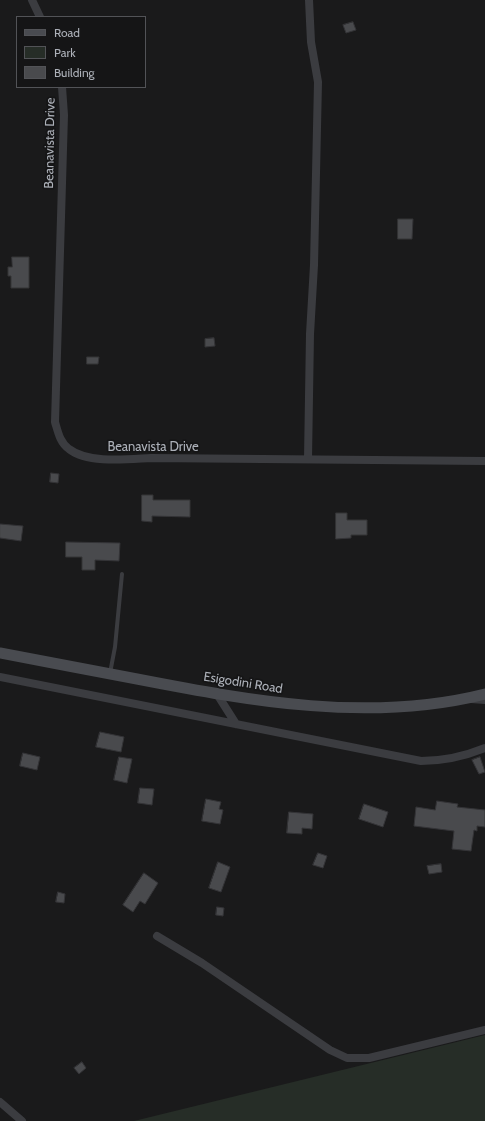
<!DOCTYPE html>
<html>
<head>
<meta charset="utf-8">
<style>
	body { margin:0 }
	#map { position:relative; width:485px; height:1121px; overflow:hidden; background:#1a1a1b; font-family:Cabin,sans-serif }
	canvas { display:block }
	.legend { position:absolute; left:16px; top:16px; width:130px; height:72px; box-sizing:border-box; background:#151516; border:1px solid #525357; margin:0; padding:5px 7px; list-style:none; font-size:12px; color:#adb1b9 }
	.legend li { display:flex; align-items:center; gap:8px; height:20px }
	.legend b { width:20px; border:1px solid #525357 }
</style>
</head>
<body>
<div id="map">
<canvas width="485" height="1121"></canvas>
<ul class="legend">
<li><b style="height:5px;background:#494b50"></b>Road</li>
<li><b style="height:11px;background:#262d27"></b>Park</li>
<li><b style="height:11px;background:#494a4d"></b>Building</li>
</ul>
</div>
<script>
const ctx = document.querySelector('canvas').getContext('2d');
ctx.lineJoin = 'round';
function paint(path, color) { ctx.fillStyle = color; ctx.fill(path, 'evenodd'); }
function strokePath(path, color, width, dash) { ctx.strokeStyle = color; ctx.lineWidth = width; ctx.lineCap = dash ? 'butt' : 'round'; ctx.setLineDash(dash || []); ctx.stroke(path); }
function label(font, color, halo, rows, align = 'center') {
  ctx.font = font + ' Cabin,sans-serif'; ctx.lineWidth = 3.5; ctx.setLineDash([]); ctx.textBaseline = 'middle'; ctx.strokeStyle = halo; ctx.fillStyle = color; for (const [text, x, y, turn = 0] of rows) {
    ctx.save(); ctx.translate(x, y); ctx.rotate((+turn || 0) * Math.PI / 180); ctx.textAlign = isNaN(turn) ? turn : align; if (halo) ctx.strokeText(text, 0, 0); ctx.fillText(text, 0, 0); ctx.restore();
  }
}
const green = new Path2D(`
	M 485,1035 L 485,1121 L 134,1121 Z`);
const building = new Path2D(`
	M 353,22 L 356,30 L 346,33 L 343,25 Z
	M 398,219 L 413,219 L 412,239 L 398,239 Z
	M 12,257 L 29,257 L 29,288 L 11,288 L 11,276 L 8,276 L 8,267 L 12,267 Z
	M 214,338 L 215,346 L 205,347 L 205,339 Z
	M 87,357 L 99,357 L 98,364 L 87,364 Z
	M 51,473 L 59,474 L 58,483 L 50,482 Z
	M 142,495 L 153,495 L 153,500 L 190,500 L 190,517 L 152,516 L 152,522 L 142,521 Z
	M 336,513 L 347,513 L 347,520 L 367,520 L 367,535 L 351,535 L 351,538 L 336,539 Z
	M 0,524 L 23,526 L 21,541 L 0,538 Z
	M 66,542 L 120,543 L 119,561 L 95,560 L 95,570 L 82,570 L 82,557 L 66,557 Z
	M 100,732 L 124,737 L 121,752 L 96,747 Z
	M 23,753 L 40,757 L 37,770 L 20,766 Z
	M 119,757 L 132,759 L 127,783 L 114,780 Z
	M 480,757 L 485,772 L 479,774 L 472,760 Z
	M 140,788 L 154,789 L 152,805 L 138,803 Z
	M 206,799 L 221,802 L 219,809 L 223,810 L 220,824 L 202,821 Z
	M 437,801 L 458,804 L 457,807 L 485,810 L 485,827 L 477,826 L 477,831 L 474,830 L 471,851 L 452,849 L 454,831 L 414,826 L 416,807 L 435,810 Z
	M 364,804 L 388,812 L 383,827 L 359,819 Z
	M 289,812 L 313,814 L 312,829 L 302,828 L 302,834 L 287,833 Z
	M 318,853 L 327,856 L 323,868 L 313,865 Z
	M 218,862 L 230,867 L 221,892 L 209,888 Z
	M 441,864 L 442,872 L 429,874 L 427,866 Z
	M 144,873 L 158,883 L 145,904 L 140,901 L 133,912 L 123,905 Z
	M 58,892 L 65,894 L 64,903 L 56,902 Z
	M 217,907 L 224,908 L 223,916 L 216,915 Z
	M 82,1062 L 86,1068 L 79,1074 L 74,1068 Z`);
const lane = new Path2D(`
	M 110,673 L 115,647 L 122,574`);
const street = new Path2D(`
	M 32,0 L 40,17
	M 62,87 L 64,115 L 55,422 C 58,432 60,443 69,449 C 88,464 129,459 151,458 L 485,461
	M 308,459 L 310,334 L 314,265 L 318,82 L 311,42 L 309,0
	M 0,677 L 421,761 C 444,761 463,757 485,748
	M 217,694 L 236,724
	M 471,699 L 485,700
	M 157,936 L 202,963 L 330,1050 L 347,1058 L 369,1058 L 485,1030
	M 0,1102 L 22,1121`);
const secondary = new Path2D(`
	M 0,653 C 46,662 91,670 137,679 C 251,701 370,723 485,694`);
const streetNames = [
	["Beanavista Drive",50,143,-89],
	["Beanavista Drive",153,447],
	["Esigodini Road",243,683,9]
];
paint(green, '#262d27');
paint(building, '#494a4d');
strokePath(building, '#343437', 1);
strokePath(lane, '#3b3c40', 4);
strokePath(street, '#3b3c40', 8);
strokePath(secondary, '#494b50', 11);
label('13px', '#adb1b9', '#151516', streetNames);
</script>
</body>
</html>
